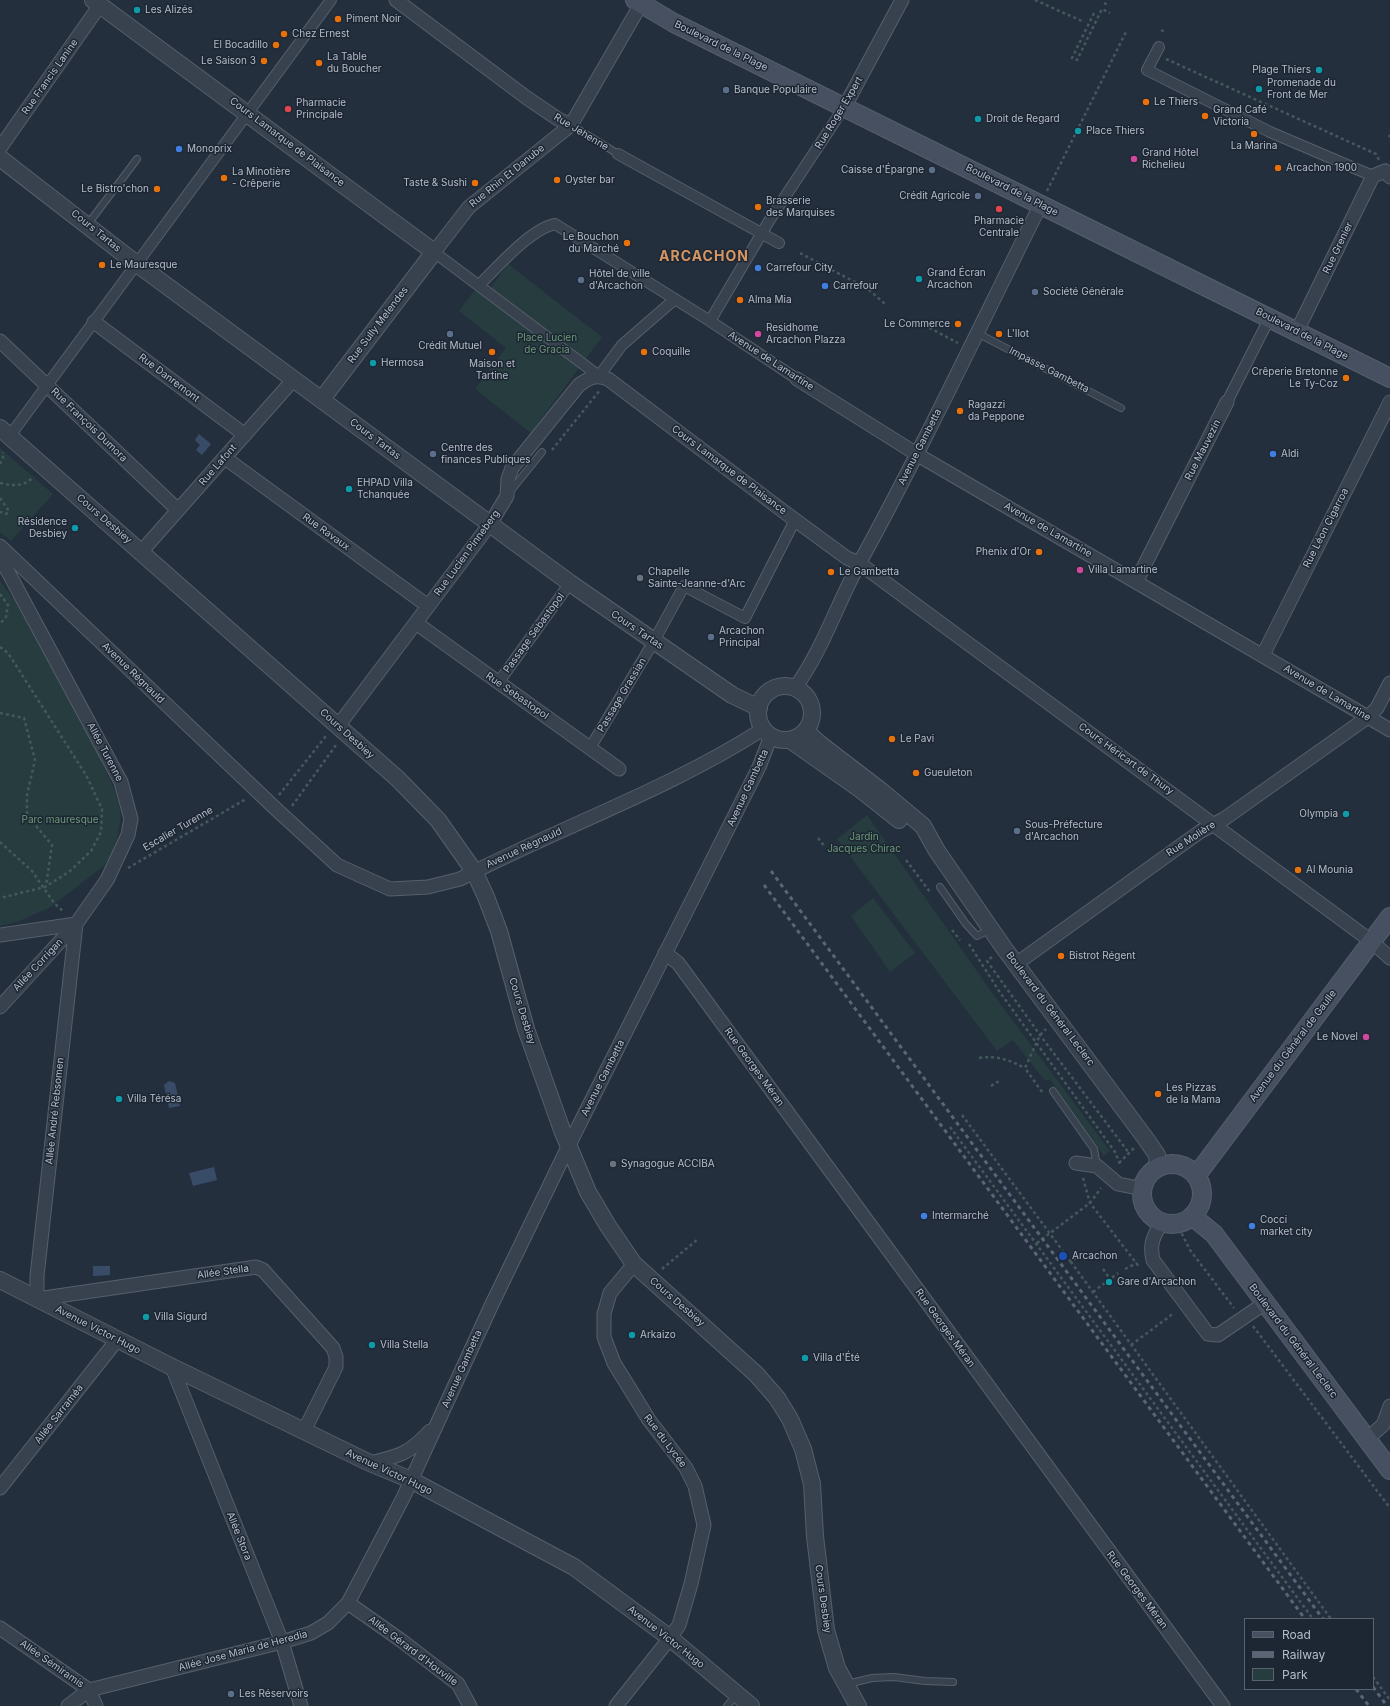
<!DOCTYPE html>
<html>
<head>
<meta charset="utf-8">
<style>
	body { margin:0 }
	#map { position:relative; width:1390px; height:1706px; overflow:hidden; background:#242f3e; font-family:Inter,sans-serif }
	canvas { display:block }
	.legend { position:absolute; left:1244px; top:1618px; width:130px; height:72px; box-sizing:border-box; background:#1d2633; border:1px solid #59626f; margin:0; padding:5px 7px; list-style:none; font-size:12px; color:#b4bcc9 }
	.legend li { display:flex; align-items:center; gap:8px; height:20px }
	.legend b { width:20px; border:1px solid #59626f }
</style>
</head>
<body>
<div id="map">
<canvas width="1390" height="1706"></canvas>
<ul class="legend">
<li><b style="height:5px;background:#465061"></b>Road</li>
<li><b style="height:5px;background:#5a6575"></b>Railway</li>
<li><b style="height:11px;background:#263c3f"></b>Park</li>
</ul>
</div>
<script>
const ctx = document.querySelector('canvas').getContext('2d');
ctx.lineJoin = 'round';
function paint(path, color) { ctx.fillStyle = color; ctx.fill(path, 'evenodd'); }
function strokePath(path, color, width, dash) { ctx.strokeStyle = color; ctx.lineWidth = width; ctx.lineCap = dash ? 'butt' : 'round'; ctx.setLineDash(dash || []); ctx.stroke(path); }
function label(font, color, halo, rows, align = 'center') {
  ctx.font = font + ' Inter,sans-serif'; ctx.lineWidth = 3; ctx.setLineDash([]); ctx.textBaseline = 'middle'; ctx.strokeStyle = halo; ctx.fillStyle = color; for (const [text, x, y, turn = 0] of rows) {
    ctx.save(); ctx.translate(x, y); ctx.rotate((+turn || 0) * Math.PI / 180); ctx.textAlign = isNaN(turn) ? turn : align; if (halo) ctx.strokeText(text, 0, 0); ctx.fillText(text, 0, 0); ctx.restore();
  }
}
const green = new Path2D(`
	M 508,264 L 602,337 L 531,433 L 475,389 L 506,348 L 459,311 L 477,287 L 486,294 Z
	M 0,448 L 53,494 L 11,541 L 0,532 Z
	M 0,581 L 19,606 L 100,758 L 116,793 L 121,816 L 117,839 L 113,852 L 104,866 L 49,908 L 17,922 L 0,926 Z
	M 867,815 L 993,994 L 1110,1151 L 1104,1156 L 1050,1079 L 1045,1081 L 1013,1040 L 997,1051 L 837,839 Z
	M 873,898 L 915,953 L 890,972 L 851,916 Z`);
const water = new Path2D(`
	M 199,434 L 211,444 L 202,455 L 196,450 L 200,445 L 195,440 Z
	M 169,1081 L 175,1083 L 180,1106 L 169,1108 L 164,1085 Z
	M 214,1167 L 217,1180 L 193,1186 L 189,1173 Z
	M 93,1266 L 110,1266 L 110,1275 L 93,1276 Z`);
const path = new Path2D(`
	M 1035,0 L 1084,22
	M 1104,3 L 1108,5
	M 1094,13 L 1072,58 L 1077,60 L 1102,9 L 1110,13
	M 1161,30 L 1165,32
	M 1166,59 L 1376,154 L 1379,160
	M 1389,137 L 1390,135
	M 1047,191 L 1127,30
	M 800,253 L 868,289 L 885,304
	M 924,325 L 958,343
	M 552,450 L 600,390
	M 0,464 L 3,458 L 3,452
	M 0,483 C 15,486 22,487 34,477
	M 0,498 L 9,511 L 6,514 L 0,512
	M 0,594 L 8,605 L 6,617 L 0,624
	M 0,647 L 8,653 L 86,775 L 102,809 L 101,832 L 91,851 L 70,871 L 45,887 L 0,898
	M 0,713 L 24,718 L 35,760 L 27,795 L 27,815 L 52,845 L 46,886
	M 279,795 L 326,736
	M 292,806 L 336,745
	M 818,838 L 825,847
	M 0,842 L 32,871 L 54,903 L 64,912
	M 906,860 L 930,892
	M 128,868 L 246,799
	M 952,930 L 960,940
	M 969,944 L 999,991 L 1115,1152 L 1121,1167
	M 992,957 L 987,961 L 1040,1035 L 1129,1153
	M 979,1058 C 997,1055 1009,1060 1025,1068
	M 991,1086 L 999,1081
	M 1042,1092 L 1025,1068 L 1040,1035 L 1046,1029
	M 962,1115 L 1071,1262
	M 950,1127 L 1313,1619
	M 1119,1163 L 1134,1148
	M 1083,1178 L 1090,1203 L 1140,1268
	M 1179,1228 L 1190,1250 L 1234,1308
	M 1037,1243 L 1090,1203 L 1101,1188
	M 1076,1258 L 1071,1262 L 1331,1619
	M 662,1269 L 698,1239
	M 1103,1269 L 1110,1279
	M 1125,1269 L 1137,1263
	M 1093,1292 L 1118,1273
	M 1253,1326 L 1390,1508
	M 1131,1345 L 1174,1313
	M 1373,1677 L 1390,1700`);
const service = new Path2D(`
	M 571,125 L 618,154
	M 88,224 L 137,159
	M 977,333 L 1121,408
	M 509,493 L 542,452
	M 940,887 L 966,924 L 977,936 L 991,929
	M 1053,1091 L 1094,1149 L 1097,1166
	M 847,1684 L 872,1678 L 894,1677 L 925,1681 L 953,1682
	M 727,1706 L 737,1694`);
const pedestrian = new Path2D(`
	M 1159,47 L 1147,70 L 1270,132 L 1373,176
	M 618,154 L 779,243
	M 434,252 L 599,376 L 622,345 L 675,299
	M 479,285 C 498,267 530,229 555,224 L 710,321 L 769,221 L 845,106
	M 710,321 L 797,379
	M 1227,402 L 1270,317
	M 9,437 L 331,0
	M 498,683 L 570,583
	M 590,748 L 654,641 L 684,586 L 745,618 L 795,520`);
const minor = new Path2D(`
	M 396,0 L 527,98 L 558,119 L 571,125
	M 845,106 L 902,0
	M 0,148 L 100,5
	M 434,252 L 469,207 L 571,125 L 641,4
	M 94,322 L 245,435
	M 1297,331 L 1373,176 L 1385,171 L 1390,177
	M 0,341 L 178,510
	M 797,379 L 923,458 L 1390,730
	M 225,458 L 428,606
	M 0,546 L 277,810 L 337,865 L 390,889 L 428,887 L 460,879 C 560,827 668,790 763,729
	M 141,552 L 294,379
	M 0,557 L 121,782 L 131,819 L 128,835 L 107,880 L 76,924 L 0,1007
	M 1136,582 L 1227,402
	M 416,623 L 619,769
	M 1263,655 L 1390,402
	M 795,688 C 823,649 837,604 860,562 C 924,445 981,324 1041,204
	M 338,726 L 490,524 L 507,496 L 508,479 L 512,468 L 579,385 C 589,378 595,374 608,379 L 795,520 L 847,558 L 859,563 L 1371,941 L 1390,958
	M 76,924 L 37,1276 L 37,1299 L 256,1267 L 263,1270 L 333,1348 L 336,1357 L 336,1367 L 304,1431
	M 0,935 L 76,924
	M 665,953 L 678,963 L 1223,1706
	M 1016,964 L 1201,831 L 1224,819 L 1368,717 L 1377,708 L 1390,683
	M 1076,1163 L 1097,1166 L 1118,1184 L 1143,1189
	M 1162,1221 C 1154,1237 1149,1242 1153,1260 L 1208,1334 L 1218,1335 L 1265,1303
	M 172,1367 L 282,1642 L 301,1706
	M 1367,1439 L 1383,1425 L 1390,1406
	M 370,1463 C 399,1456 409,1454 430,1431
	M 0,1488 L 117,1340
	M 348,1603 L 402,1641 L 458,1684 L 470,1706
	M 0,1628 L 89,1690 L 96,1706
	M 68,1706 L 89,1690 L 282,1642 L 311,1633 L 328,1623 L 348,1603 L 403,1498 L 492,1304 L 569,1145 L 759,767 L 771,736
	M 616,1706 L 670,1638 L 679,1625 L 691,1584 L 704,1525 L 695,1486 L 686,1468 L 649,1420 L 614,1363 L 604,1337 L 604,1314 L 610,1293 L 634,1264`);
const tertiary = new Path2D(`
	M 93,0 L 434,252 L 322,399
	M 0,158 L 129,258 L 570,583 L 732,695 L 759,708
	M 0,428 L 398,779 L 438,820 L 474,871 L 486,897 L 499,931 L 526,1029 L 562,1130 L 588,1192 L 608,1226 L 634,1264 L 756,1374 L 777,1398 L 790,1419 L 803,1449 L 812,1484 L 815,1536 L 826,1630 L 837,1668 L 858,1706
	M758 713a27 27 0 1 1 54 0a27 27 0 1 1-54 0Z
	M 806,731 L 820,744 L 880,790 L 923,826 L 937,851 L 1004,948 L 1146,1139 L 1157,1155 L 1158,1167
	M 790,740 L 861,790 L 899,820
	M 0,1280 L 172,1367 L 370,1463 L 411,1480 L 574,1567 L 670,1638 L 751,1706`);
const secondary = new Path2D(`
	M 635,0 L 674,23 L 1390,378
	M1142 1194a30 30 0 1 1 60 0a30 30 0 1 1-60 0Z
	M 1196,1176 L 1390,917
	M 1192,1216 L 1214,1234 L 1390,1470`);
const rail = new Path2D(`
	M 771,871 L 1323,1619
	M 764,885 L 1305,1619
	M 1373,1687 L 1387,1706
	M 1356,1689 L 1369,1706`);
const markers = [
	[137,10,4,"#0f9aa8"],
	[338,19,4,"#e8710a"],
	[284,34,4,"#e8710a"],
	[276,45,4,"#e8710a"],
	[264,61,4,"#e8710a"],
	[319,63,4,"#e8710a"],
	[1319,70,4,"#0f9aa8"],
	[1259,89,4,"#0f9aa8"],
	[726,90,4,"#5c6f8a"],
	[1146,102,4,"#e8710a"],
	[288,109,4,"#e0444e"],
	[1205,116,4,"#e8710a"],
	[978,119,4,"#0f9aa8"],
	[1078,131,4,"#0f9aa8"],
	[1254,134,4,"#e8710a"],
	[179,149,4,"#3f7fe0"],
	[1134,159,4,"#d1479c"],
	[1278,168,4,"#e8710a"],
	[932,170,4,"#5c6f8a"],
	[224,178,4,"#e8710a"],
	[557,180,4,"#e8710a"],
	[475,183,4,"#e8710a"],
	[157,189,4,"#e8710a"],
	[978,196,4,"#5c6f8a"],
	[758,207,4,"#e8710a"],
	[999,209,4,"#e0444e"],
	[627,243,4,"#e8710a"],
	[102,265,4,"#e8710a"],
	[758,268,4,"#3f7fe0"],
	[919,279,4,"#0f9aa8"],
	[581,280,4,"#5c6f8a"],
	[825,286,4,"#3f7fe0"],
	[1035,292,4,"#5c6f8a"],
	[740,300,4,"#e8710a"],
	[958,324,4,"#e8710a"],
	[450,334,4,"#5c6f8a"],
	[758,334,4,"#d1479c"],
	[999,334,4,"#e8710a"],
	[492,352,4,"#e8710a"],
	[644,352,4,"#e8710a"],
	[373,363,4,"#0f9aa8"],
	[1346,378,4,"#e8710a"],
	[960,411,4,"#e8710a"],
	[433,454,4,"#5c6f8a"],
	[1273,454,4,"#3f7fe0"],
	[349,489,4,"#0f9aa8"],
	[75,528,4,"#0f9aa8"],
	[1039,552,4,"#e8710a"],
	[1080,570,4,"#d1479c"],
	[831,572,4,"#e8710a"],
	[640,578,4,"#6b7280"],
	[711,637,4,"#5c6f8a"],
	[892,739,4,"#e8710a"],
	[916,773,4,"#e8710a"],
	[1346,814,4,"#0f9aa8"],
	[1017,831,4,"#5c6f8a"],
	[1298,870,4,"#e8710a"],
	[1061,956,4,"#e8710a"],
	[1366,1037,4,"#d1479c"],
	[1158,1094,4,"#e8710a"],
	[119,1099,4,"#0f9aa8"],
	[613,1164,4,"#6b7280"],
	[924,1216,4,"#3f7fe0"],
	[1252,1226,4,"#3f7fe0"],
	[1063,1256,5,"#1a4fb4"],
	[1109,1282,4,"#0f9aa8"],
	[146,1317,4,"#0f9aa8"],
	[632,1335,4,"#0f9aa8"],
	[372,1345,4,"#0f9aa8"],
	[805,1358,4,"#0f9aa8"],
	[231,1694,4,"#5c6f8a"]
];
const poiNames = [
	["Les Alizés",145,10],
	["Piment Noir",346,19],
	["Chez Ernest",292,34],
	["El Bocadillo",268,45,"right"],
	["La Table",327,57],
	["du Boucher",327,69],
	["Le Saison 3",256,61,"right"],
	["Plage Thiers",1311,70,"right"],
	["Promenade du",1267,83],
	["Front de Mer",1267,95],
	["Banque Populaire",734,90],
	["Le Thiers",1154,102],
	["Pharmacie",296,103],
	["Principale",296,115],
	["Grand Café",1213,110],
	["Victoria",1213,122],
	["Droit de Regard",986,119],
	["Place Thiers",1086,131],
	["La Marina",1254,146,"center"],
	["Monoprix",187,149],
	["Grand Hôtel",1142,153],
	["Richelieu",1142,165],
	["Arcachon 1900",1286,168],
	["Caisse d'Épargne",924,170,"right"],
	["La Minotière",232,172],
	["- Crêperie",232,184],
	["Oyster bar",565,180],
	["Taste & Sushi",467,183,"right"],
	["Le Bistro'chon",149,189,"right"],
	["Crédit Agricole",970,196,"right"],
	["Brasserie",766,201],
	["des Marquises",766,213],
	["Pharmacie",999,221,"center"],
	["Centrale",999,233,"center"],
	["Le Bouchon",619,237,"right"],
	["du Marché",619,249,"right"],
	["Le Mauresque",110,265],
	["Carrefour City",766,268],
	["Grand Écran",927,273],
	["Arcachon",927,285],
	["Hôtel de ville",589,274],
	["d'Arcachon",589,286],
	["Carrefour",833,286],
	["Société Générale",1043,292],
	["Alma Mia",748,300],
	["Le Commerce",950,324,"right"],
	["Residhome",766,328],
	["Arcachon Plazza",766,340],
	["L'Ilot",1007,334],
	["Crédit Mutuel",450,346,"center"],
	["Coquille",652,352],
	["Hermosa",381,363],
	["Maison et",492,364,"center"],
	["Tartine",492,376,"center"],
	["Crêperie Bretonne",1338,372,"right"],
	["Le Ty-Coz",1338,384,"right"],
	["Ragazzi",968,405],
	["da Peppone",968,417],
	["Centre des",441,448],
	["finances Publiques",441,460],
	["Aldi",1281,454],
	["EHPAD Villa",357,483],
	["Tchanquée",357,495],
	["Résidence",67,522,"right"],
	["Desbiey",67,534,"right"],
	["Phenix d'Or",1031,552,"right"],
	["Villa Lamartine",1088,570],
	["Chapelle",648,572],
	["Sainte-Jeanne-d'Arc",648,584],
	["Le Gambetta",839,572],
	["Arcachon",719,631],
	["Principal",719,643],
	["Le Pavi",900,739],
	["Gueuleton",924,773],
	["Olympia",1338,814,"right"],
	["Sous-Préfecture",1025,825],
	["d'Arcachon",1025,837],
	["Al Mounia",1306,870],
	["Bistrot Régent",1069,956],
	["Le Novel",1358,1037,"right"],
	["Les Pizzas",1166,1088],
	["de la Mama",1166,1100],
	["Villa Térésa",127,1099],
	["Synagogue ACCIBA",621,1164],
	["Intermarché",932,1216],
	["Cocci",1260,1220],
	["market city",1260,1232],
	["Arcachon",1072,1256],
	["Gare d'Arcachon",1117,1282],
	["Villa Sigurd",154,1317],
	["Arkaizo",640,1335],
	["Villa Stella",380,1345],
	["Villa d'Été",813,1358],
	["Les Réservoirs",239,1694]
];
const streetNames = [
	["Boulevard de la Plage",721,46,26],
	["Rue Francis Lanine",50,77,-55],
	["Rue Roger Expert",839,113,-59],
	["Rue Jehenne",581,132,31],
	["Cours Lamarque de Plaisance",287,142,37],
	["Rue Rhin Et Danube",507,176,-39],
	["Boulevard de la Plage",1012,190,27],
	["Cours Tartas",96,231,39],
	["Rue Grenier",1338,248,-64],
	["Rue Sully Melendes",378,325,-53],
	["Boulevard de la Plage",1302,334,27],
	["Avenue de Lamartine",771,361,33],
	["Impasse Gambetta",1049,370,27],
	["Rue Danremont",169,378,37],
	["Rue François Dumora",89,425,44],
	["Cours Tartas",375,439,37],
	["Avenue Gambetta",920,447,-63],
	["Rue Mauvezin",1203,450,-63],
	["Rue Lafont",218,465,-49],
	["Cours Lamarque de Plaisance",729,470,37],
	["Cours Desbiey",104,519,41],
	["Rue Léon Cigarroa",1326,528,-63],
	["Avenue de Lamartine",1048,530,30],
	["Rue Ravaux",326,532,36],
	["Rue Lucien Pinneberg",467,553,-54],
	["Cours Tartas",637,630,34],
	["Passage Sebastopol",534,633,-54],
	["Avenue Régnauld",133,673,44],
	["Avenue de Lamartine",1327,693,31],
	["Passage Grassian",622,695,-59],
	["Rue Sebastopol",517,696,35],
	["Cours Desbiey",347,734,42],
	["Allée Turenne",105,752,62],
	["Cours Héricart de Thury",1126,759,36],
	["Avenue Gambetta",748,788,-65],
	["Escalier Turenne",178,829,-30],
	["Rue Molière",1191,839,-33],
	["Avenue Régnauld",524,848,-25],
	["Allée Corrigan",38,965,-47],
	["Boulevard du Général Leclerc",1050,1009,53],
	["Cours Desbiey",522,1011,73],
	["Avenue du Général de Gaulle",1293,1046,-53],
	["Rue Georges Méran",754,1067,54],
	["Avenue Gambetta",603,1078,-63],
	["Allée André Rebsomen",55,1111,-84],
	["Allée Stella",223,1272,-8],
	["Cours Desbiey",677,1302,41],
	["Rue Georges Méran",945,1328,54],
	["Avenue Victor Hugo",98,1330,27],
	["Boulevard du Général Leclerc",1293,1341,53],
	["Avenue Gambetta",462,1369,-66],
	["Allée Sarraméa",59,1414,-52],
	["Rue du Lycée",665,1441,53],
	["Avenue Victor Hugo",389,1472,25],
	["Allée Stora",239,1536,68],
	["Rue Georges Méran",1137,1590,53],
	["Cours Desbiey",823,1599,82],
	["Avenue Victor Hugo",666,1637,38],
	["Allée Jose Maria de Heredia",243,1651,-15],
	["Allée Gérard d'Houville",413,1651,37],
	["Allée Sémiramis",52,1664,35]
];
const parkNames = [
	["Place Lucien",547,338],
	["de Gracia",547,350],
	["Parc mauresque",60,820],
	["Jardin",864,837],
	["Jacques Chirac",864,849]
];
const districtNames = [
	["ARCACHON",704,257]
];
paint(green, '#263c3f');
paint(water, '#394c67');
strokePath(service, '#565f6c', 8);
strokePath(pedestrian, '#565f6c', 12);
strokePath(minor, '#565f6c', 15);
strokePath(tertiary, '#565f6c', 18);
strokePath(secondary, '#565f6c', 20);
strokePath(path, '#44595c', 2.5, [3, 3]);
strokePath(service, '#38414e', 6);
strokePath(pedestrian, '#38414e', 10);
strokePath(minor, '#38414e', 13);
strokePath(tertiary, '#38414e', 16);
strokePath(secondary, '#465061', 18);
strokePath(rail, '#5a6575', 3, [4, 4]);
for (const [x, y, r, color] of markers) { const dot = new Path2D(); dot.arc(x, y, r, 0, 2 * Math.PI); ctx.fillStyle = color; ctx.fill(dot); strokePath(dot, '#1d2633', 1.5); }
label('10px', '#b4bcc9', '#1d2633', poiNames, 'left');
label('10px', '#b4bcc9', '#1d2633', streetNames);
label('10px', '#6b9a76', '#1d2633', parkNames);
ctx.letterSpacing = '1px';
label('bold 14px', '#d59563', '#1d2633', districtNames);
ctx.letterSpacing = '0px';
</script>
</body>
</html>
